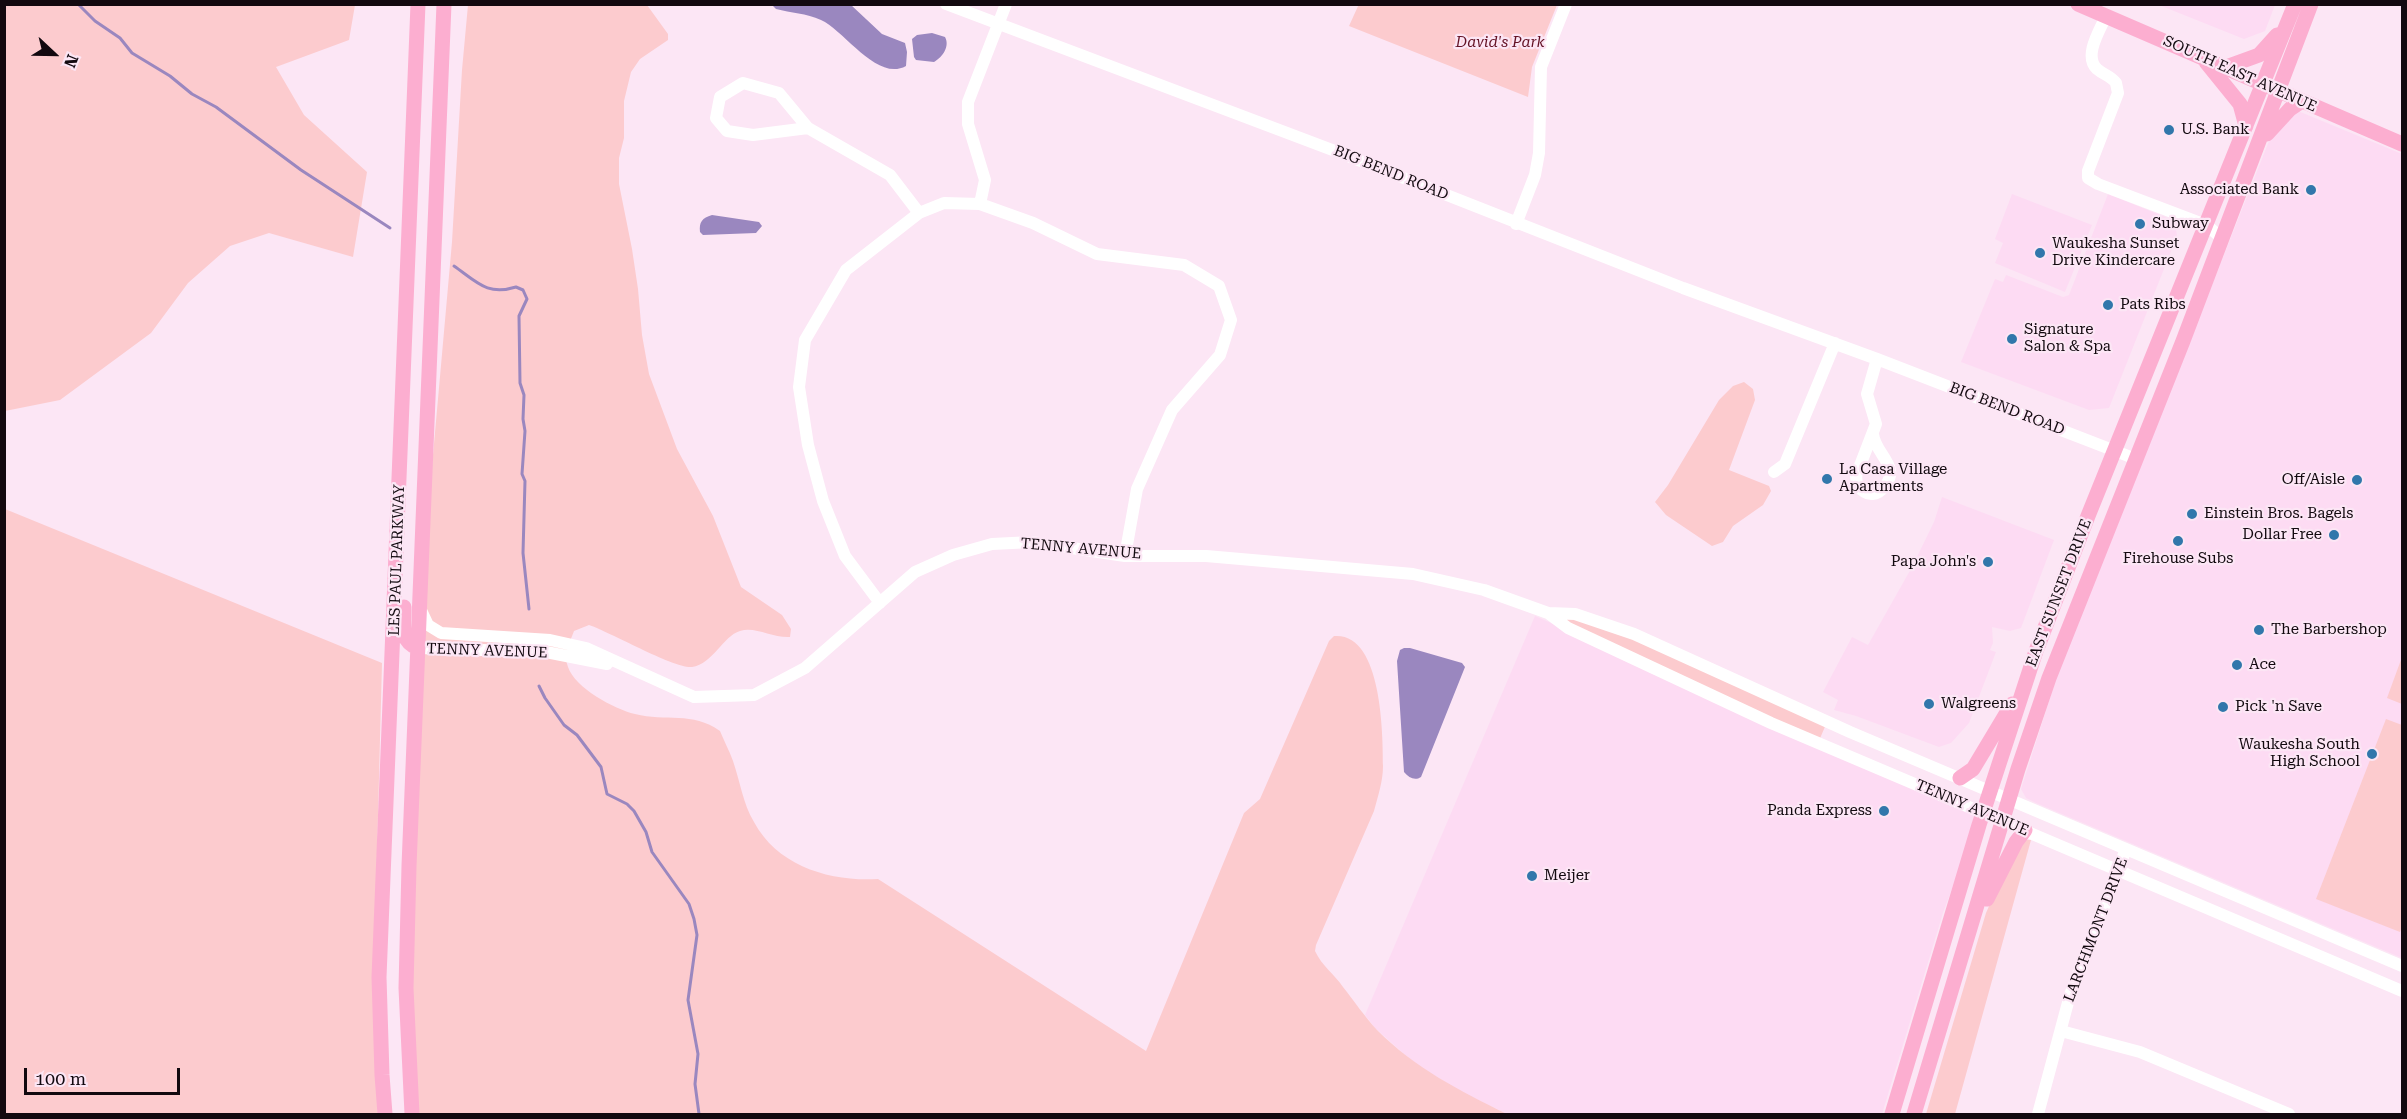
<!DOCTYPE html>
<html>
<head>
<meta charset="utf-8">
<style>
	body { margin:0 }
	#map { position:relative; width:2407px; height:1119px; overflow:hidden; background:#fce6f5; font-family:"Roboto Serif",serif }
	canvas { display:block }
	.frame { position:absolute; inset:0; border:6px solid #12090f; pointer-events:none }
	.north { position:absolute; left:24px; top:24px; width:60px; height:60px; -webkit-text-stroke:4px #fce6f5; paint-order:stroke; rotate:112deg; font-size:16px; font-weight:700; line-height:24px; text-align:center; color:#12090f }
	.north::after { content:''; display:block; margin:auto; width:21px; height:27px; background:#12090f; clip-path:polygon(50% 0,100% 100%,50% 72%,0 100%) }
	.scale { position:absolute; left:24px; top:1068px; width:156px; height:27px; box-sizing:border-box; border:3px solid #12090f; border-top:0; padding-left:8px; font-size:18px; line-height:21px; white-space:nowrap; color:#12090f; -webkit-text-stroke:4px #fce6f5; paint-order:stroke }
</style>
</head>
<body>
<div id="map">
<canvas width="2407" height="1119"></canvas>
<div class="frame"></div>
<div class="north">N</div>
<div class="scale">100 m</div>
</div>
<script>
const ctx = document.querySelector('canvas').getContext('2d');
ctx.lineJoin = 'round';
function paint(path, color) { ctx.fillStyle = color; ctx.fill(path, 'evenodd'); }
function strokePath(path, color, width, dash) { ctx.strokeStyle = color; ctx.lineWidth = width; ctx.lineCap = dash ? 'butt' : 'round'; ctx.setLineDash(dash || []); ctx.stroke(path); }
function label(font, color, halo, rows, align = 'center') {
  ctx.font = font + ' "Roboto Serif",serif'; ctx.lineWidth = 4.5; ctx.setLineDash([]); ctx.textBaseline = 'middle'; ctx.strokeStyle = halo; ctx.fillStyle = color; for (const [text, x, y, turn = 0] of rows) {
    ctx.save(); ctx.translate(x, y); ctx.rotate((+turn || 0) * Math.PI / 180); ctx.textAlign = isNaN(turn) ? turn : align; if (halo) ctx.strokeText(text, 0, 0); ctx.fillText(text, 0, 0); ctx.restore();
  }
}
const built = new Path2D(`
	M 2159,5 L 2275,5 L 2265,31 L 2244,39 Z
	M 2298,111 L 2402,154 L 2402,958 L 2036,803 L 2026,798 L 2021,789 L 2057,676 L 2273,131 Z
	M 2012,194 L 2092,225 L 2065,292 L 1995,263 L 2003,243 L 1995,239 Z
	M 2108,194 L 2175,221 L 2177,236 L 2109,408 L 2089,410 L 1961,362 L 1995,279 L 2003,282 L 2006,275 L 2063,297 L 2069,295 Z
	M 1942,497 L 2054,540 L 2021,628 L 2010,631 L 1992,627 L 1993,643 L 1990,650 L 1996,652 L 1969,723 L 1951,743 L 1939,747 L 1856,716 L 1834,710 L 1838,700 L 1823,692 L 1852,637 L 1868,645 L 1912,567 L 1934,522 Z
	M 1535,616 L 1981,810 L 1943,913 L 1882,1114 L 1507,1114 L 1459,1091 L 1414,1063 L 1375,1028 L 1365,1015 Z`);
const green = new Path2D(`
	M 5,4 L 355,5 L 349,40 L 276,67 L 304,115 L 367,172 L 353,257 L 269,233 L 230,246 L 188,283 L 151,333 L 60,400 L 5,411 Z
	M 1359,4 L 1557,4 L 1557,5 L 1532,67 L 1528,97 L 1349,26 Z
	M 468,5 L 647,5 L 668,34 L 668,40 L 640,59 L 631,72 L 624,101 L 624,138 L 619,158 L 619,184 L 632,249 L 638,289 L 642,335 L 649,374 L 677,449 L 713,516 L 741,587 L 782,615 L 791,629 L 790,637 C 772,638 755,626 740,631 C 723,636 713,664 692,667 C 675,669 610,632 589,625 L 574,631 C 570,642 563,655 568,667 C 575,688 614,709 635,714 C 666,722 692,711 720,731 C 724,741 729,750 733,761 C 740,781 743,804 754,822 C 778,867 832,882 878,879 L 1146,1051 L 1244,813 L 1260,799 L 1329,641 L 1334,636 C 1382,632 1383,733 1383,766 C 1383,781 1378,796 1374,811 L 1316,945 L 1315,951 C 1322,966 1334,974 1343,987 C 1354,1001 1365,1017 1377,1030 C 1415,1068 1460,1091 1507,1114 L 415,1114 L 410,1014 L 423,567 L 452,242 L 462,70 Z
	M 1744,382 L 1753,389 L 1755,400 L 1729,470 L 1769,486 L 1771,491 L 1763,505 L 1733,526 L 1723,542 L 1712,546 L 1666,515 L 1655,502 L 1668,485 L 1719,400 L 1733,386 Z
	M 5,509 L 382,663 L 373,1005 L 378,1114 L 5,1114 Z
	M 1548,613 L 1575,614 L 1827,722 L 1818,743 Z
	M 2402,657 L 2402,704 L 2387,698 Z
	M 2386,719 L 2402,725 L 2402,926 L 2400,932 L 2316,899 Z
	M 2025,840 L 2031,840 L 1955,1114 L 1926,1114 L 1986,913 L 2000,881 Z`);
const water = new Path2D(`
	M 772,5 L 851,5 L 882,34 L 905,43 L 907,52 L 906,66 C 877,82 845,31 821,20 C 806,13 791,13 776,9 Z
	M 932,33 L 945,37 C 950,46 943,57 934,62 L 916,60 L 914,57 L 912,39 L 917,35 Z
	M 712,215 L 759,222 L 762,226 L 756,233 L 703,235 L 700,232 C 699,222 702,218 712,215 Z
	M 1404,648 L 1410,648 L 1462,663 L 1465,667 L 1421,777 C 1415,781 1409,778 1404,772 L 1397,661 L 1400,650 Z`);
const stream = new Path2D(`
	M 78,4 L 95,21 L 120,38 L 132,53 L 170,76 L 192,94 L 216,107 L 301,170 L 390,228
	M 454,266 C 477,282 487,296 516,287 L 523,290 L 527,299 L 519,316 L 520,383 L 524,395 L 523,419 L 525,431 L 522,474 L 525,481 L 523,553 L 529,609
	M 539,686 L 545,698 L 564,725 L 577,735 L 601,767 L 607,794 L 627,804 L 634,811 L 646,832 L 652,852 L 689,904 L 694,919 L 697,935 L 688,1000 L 698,1054 L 695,1084 L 699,1114`);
const minor = new Path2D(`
	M 946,4 L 1335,151 L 1683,288 L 1877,359 L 2136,459
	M 2106,16 C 2100,30 2083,56 2097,69 C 2104,75 2111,76 2116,83 L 2118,93 L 2088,171 L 2088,178 L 2098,184 L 2206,225 L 2222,238
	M 808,128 L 753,135 L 727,131 L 716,118 L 720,97 L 743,83 L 779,93 L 808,128 L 890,175 L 919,213
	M 980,204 L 985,180 L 968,124 L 968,102 L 1006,4
	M 1516,224 L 1535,175 L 1539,153 L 1541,67 L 1566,4
	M 1873,434 C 1875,454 1901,466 1885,486 C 1882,490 1878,494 1873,494 C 1866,495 1861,490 1857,485 L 1856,476 L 1876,424 L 1867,394 L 1877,359
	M 1774,472 L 1785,464 L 1835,343
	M 880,603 L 845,556 L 823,501 L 808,445 L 799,387 L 805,340 L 846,270 L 919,213 L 944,203 L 980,204 L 1033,223 L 1097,254 L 1184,265 L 1219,286 L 1231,320 L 1220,355 L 1172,410 L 1137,489 L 1125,556
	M 420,608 L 428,625 L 441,633 L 550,640 L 586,648 L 694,697 L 754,695 L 805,668 L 915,572 L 953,555 L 992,544 L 1032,542 L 1125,556 L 1206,556 L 1413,574 L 1484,590 L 1548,613 L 1568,628 L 1771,723 L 2402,991
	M 1549,613 L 1575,614 L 1634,634 L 1850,732 L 2402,966
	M 418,648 L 546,652 L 607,664
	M 2061,1031 L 2140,1052 L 2289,1114
	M 2038,1114 L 2070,995 L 2126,849`);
const major = new Path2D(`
	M 2078,4 L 2402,144
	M 2206,62 L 2240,104 L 2246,126
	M 2226,67 L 2259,55 L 2277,35
	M 2267,134 L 2290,109 L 2302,101
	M 404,607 C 404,624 399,641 418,648
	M 1960,778 L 1973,769 L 2012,704
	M 1987,899 L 2016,842 L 2025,830
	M 385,1114 L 382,1075 L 379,977 L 418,4
	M 412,1114 L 406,988 L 409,866 L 444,4
	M 1892,1114 L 1979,825 L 2036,651 L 2088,516 L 2295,4
	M 1914,1114 L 2018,769 L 2049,678 L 2183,341 L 2311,4`);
const markers = [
	[2169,130,6,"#3177ab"],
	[2311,190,6,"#3177ab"],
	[2140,224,6,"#3177ab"],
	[2040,253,6,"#3177ab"],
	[2108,305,6,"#3177ab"],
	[2012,339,6,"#3177ab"],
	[1827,479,6,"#3177ab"],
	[2357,480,6,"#3177ab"],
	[2192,514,6,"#3177ab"],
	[2334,535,6,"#3177ab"],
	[2178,541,6,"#3177ab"],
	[1988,562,6,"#3177ab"],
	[2259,630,6,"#3177ab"],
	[2237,665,6,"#3177ab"],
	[1929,704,6,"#3177ab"],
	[2223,707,6,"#3177ab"],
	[2372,754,6,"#3177ab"],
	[1884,811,6,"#3177ab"],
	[1532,876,6,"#3177ab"]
];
const parkNames = [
	["David's Park",1500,43]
];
const streetNames = [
	["SOUTH EAST AVENUE",2240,74,24],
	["BIG BEND ROAD",1391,173,22],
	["BIG BEND ROAD",2007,409,21],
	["TENNY AVENUE",1081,549,5],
	["LES PAUL PARKWAY",397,560,-88],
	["EAST SUNSET DRIVE",2059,593,-69],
	["TENNY AVENUE",487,651,2],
	["TENNY AVENUE",1972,808,23],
	["LARCHMONT DRIVE",2096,930,-69]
];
const poiNames = [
	["U.S. Bank",2181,130],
	["Associated Bank",2299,190,"right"],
	["Subway",2152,224],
	["Waukesha Sunset",2052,244],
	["Drive Kindercare",2052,261],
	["Pats Ribs",2120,305],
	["Signature",2024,330],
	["Salon & Spa",2024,347],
	["La Casa Village",1839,470],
	["Apartments",1839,487],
	["Off/Aisle",2345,480,"right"],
	["Einstein Bros. Bagels",2204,514],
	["Dollar Free",2322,535,"right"],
	["Firehouse Subs",2178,559,"center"],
	["Papa John's",1976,562,"right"],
	["The Barbershop",2271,630],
	["Ace",2249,665],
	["Walgreens",1941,704],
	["Pick 'n Save",2235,707],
	["Waukesha South",2360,745,"right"],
	["High School",2360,762,"right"],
	["Panda Express",1872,811,"right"],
	["Meijer",1544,876]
];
paint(built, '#fddbf3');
paint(green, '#fccbce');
paint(water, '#9a87bf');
strokePath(stream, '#9a87bf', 3);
strokePath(minor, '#fff', 12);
strokePath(major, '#fcaed0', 15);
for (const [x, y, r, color] of markers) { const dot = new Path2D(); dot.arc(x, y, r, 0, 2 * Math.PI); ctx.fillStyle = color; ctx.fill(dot); strokePath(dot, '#fce6f5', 2); }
label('italic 15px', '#641225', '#fce6f5', parkNames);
label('15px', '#12090f', '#fce6f5', streetNames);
label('15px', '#12090f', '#fce6f5', poiNames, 'left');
</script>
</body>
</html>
